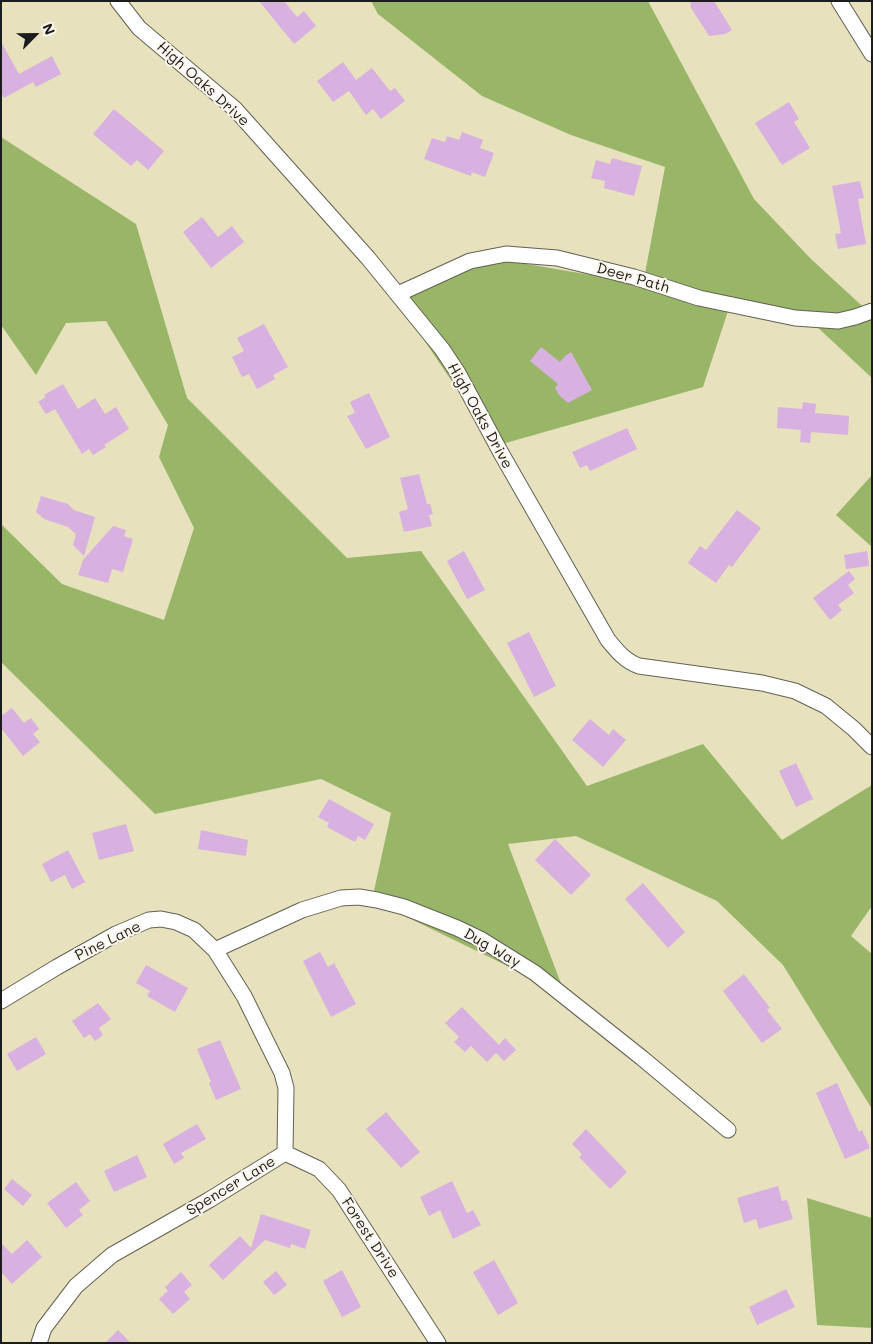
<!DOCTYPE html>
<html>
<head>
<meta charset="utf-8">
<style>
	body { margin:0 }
	#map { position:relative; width:873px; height:1344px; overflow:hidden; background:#e7e1bd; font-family:Mali,sans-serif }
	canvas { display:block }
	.frame { position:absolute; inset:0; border:2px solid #1c1c1c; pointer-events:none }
	.north { position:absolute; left:10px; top:10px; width:50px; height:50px; -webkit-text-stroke:4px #fbf7ec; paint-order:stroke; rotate:67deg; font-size:14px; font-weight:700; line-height:20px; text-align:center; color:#1c1c1c }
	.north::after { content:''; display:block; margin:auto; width:18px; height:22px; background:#1c1c1c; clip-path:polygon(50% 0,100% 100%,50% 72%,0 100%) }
</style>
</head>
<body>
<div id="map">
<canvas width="873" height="1344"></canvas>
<div class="frame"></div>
<div class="north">N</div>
</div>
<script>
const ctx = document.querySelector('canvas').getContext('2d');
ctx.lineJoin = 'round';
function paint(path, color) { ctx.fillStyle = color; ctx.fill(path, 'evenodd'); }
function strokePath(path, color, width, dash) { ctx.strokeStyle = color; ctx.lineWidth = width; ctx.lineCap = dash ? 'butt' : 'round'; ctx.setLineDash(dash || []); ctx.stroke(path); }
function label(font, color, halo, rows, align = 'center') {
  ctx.font = font + ' Mali,sans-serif'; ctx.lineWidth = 4; ctx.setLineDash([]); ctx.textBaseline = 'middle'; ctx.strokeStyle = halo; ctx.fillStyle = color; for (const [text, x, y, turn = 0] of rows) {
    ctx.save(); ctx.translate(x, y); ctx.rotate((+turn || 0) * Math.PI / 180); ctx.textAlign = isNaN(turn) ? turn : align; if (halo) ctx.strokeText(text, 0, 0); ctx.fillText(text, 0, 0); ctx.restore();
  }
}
const forest = new Path2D(`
	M 371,1 L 648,1 L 754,199 L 811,259 L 872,315 L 872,378 L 815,325 L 728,311 L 703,387 L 495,446 L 396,298 L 498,259 L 643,284 L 665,167 L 571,135 L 482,96 L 378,14 Z
	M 1,137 L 136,224 L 187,398 L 347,558 L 421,551 L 587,786 L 703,744 L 782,840 L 872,785 L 872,906 L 851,936 L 872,954 L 872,1109 L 783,965 L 717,901 L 576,836 L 508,844 L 565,994 L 372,900 L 391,813 L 321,779 L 155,814 L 1,662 L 1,524 L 62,584 L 164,620 L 194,528 L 159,457 L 168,425 L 106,321 L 66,323 L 36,375 L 1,325 Z
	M 872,475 L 872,547 L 836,515 Z
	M 807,1198 L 872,1218 L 872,1328 L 817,1325 Z`);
const building = new Path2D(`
	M 259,1 L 284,1 L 297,17 L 304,11 L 316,26 L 294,44 Z
	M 690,1 L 714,1 L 732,30 L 725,34 L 709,36 L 691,8 Z
	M 1,42 L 19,74 L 52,56 L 61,74 L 36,87 L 33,82 L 4,98 L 1,92 Z
	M 343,62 L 356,80 L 372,68 L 390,91 L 395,88 L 405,101 L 381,119 L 373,109 L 366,115 L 349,91 L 333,102 L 317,81 Z
	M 789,102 L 799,119 L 794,122 L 810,148 L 782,165 L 755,123 Z
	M 114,109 L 164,151 L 148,170 L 137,160 L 131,166 L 93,134 Z
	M 462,132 L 483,140 L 480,148 L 494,153 L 485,177 L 472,172 L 471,176 L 424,159 L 432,138 L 445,142 L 447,136 L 459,140 Z
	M 612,158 L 642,166 L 634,196 L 604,188 L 605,181 L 591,178 L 596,160 L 610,164 Z
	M 860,181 L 864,198 L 858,199 L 866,244 L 838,249 L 835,234 L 841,233 L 832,186 Z
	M 202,217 L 218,237 L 232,226 L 244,242 L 211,268 L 183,232 Z
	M 264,324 L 288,367 L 273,375 L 275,379 L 257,389 L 249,374 L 242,377 L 232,357 L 244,351 L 237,338 Z
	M 541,347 L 560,362 L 565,356 L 571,352 L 592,390 L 568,403 L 559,395 L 555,388 L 558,384 L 530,361 Z
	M 63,384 L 78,409 L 95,398 L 105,414 L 116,407 L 129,429 L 104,445 L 106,447 L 93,455 L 89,449 L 82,454 L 55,409 L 46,414 L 38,402 L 46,397 L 44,395 Z
	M 369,393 L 390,437 L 366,449 L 347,416 L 355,413 L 350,402 Z
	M 803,402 L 816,404 L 815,413 L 849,416 L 848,435 L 811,432 L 810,443 L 800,442 L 801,430 L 777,428 L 778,407 L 802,409 Z
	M 627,428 L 637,449 L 590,471 L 587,465 L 580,468 L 572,452 Z
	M 419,474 L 427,504 L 430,504 L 433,514 L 429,515 L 432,526 L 404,532 L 399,512 L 408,509 L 400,478 Z
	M 41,496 L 68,504 L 74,510 L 95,517 L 84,556 L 73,545 L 76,534 L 68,527 L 44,519 L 36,512 Z
	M 737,510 L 761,528 L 732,567 L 729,565 L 716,583 L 688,563 L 700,546 L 706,550 Z
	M 113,526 L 126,530 L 124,536 L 133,539 L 123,572 L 112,569 L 108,583 L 78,575 L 83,560 Z
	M 464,551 L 485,590 L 467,599 L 447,561 Z
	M 867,551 L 869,566 L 846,569 L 844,555 Z
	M 849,571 L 855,579 L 848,585 L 854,593 L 838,605 L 842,610 L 830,620 L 813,598 Z
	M 529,632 L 556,686 L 534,697 L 507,643 Z
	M 12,708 L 24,723 L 31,718 L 39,729 L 33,734 L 40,742 L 23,756 L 1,728 L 1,716 Z
	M 590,719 L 609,735 L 613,729 L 626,740 L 603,767 L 572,740 Z
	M 796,763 L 813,799 L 796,807 L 779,771 Z
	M 329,799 L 374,824 L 365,840 L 358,836 L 355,842 L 327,827 L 329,823 L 318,817 Z
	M 126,824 L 134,851 L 99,860 L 92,833 Z
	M 201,830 L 248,840 L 246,856 L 198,849 Z
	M 555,839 L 591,875 L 571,895 L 535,860 Z
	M 68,850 L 85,882 L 72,889 L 65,875 L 51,882 L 42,864 Z
	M 643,883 L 685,932 L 668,948 L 625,899 Z
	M 320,952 L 328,967 L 334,963 L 356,1004 L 331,1017 L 303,961 Z
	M 146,965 L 188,988 L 175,1012 L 147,996 L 150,991 L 136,983 Z
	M 744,974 L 770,1008 L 767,1010 L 782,1029 L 762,1043 L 723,991 Z
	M 98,1003 L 111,1019 L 99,1028 L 103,1035 L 95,1041 L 90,1034 L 84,1038 L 72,1021 Z
	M 462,1007 L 499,1045 L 505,1038 L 516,1050 L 504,1061 L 496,1053 L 487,1062 L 471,1046 L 465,1052 L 454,1042 L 459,1037 L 445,1023 Z
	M 36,1037 L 46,1054 L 17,1071 L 7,1054 Z
	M 220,1040 L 241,1089 L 216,1100 L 209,1083 L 211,1082 L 197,1049 Z
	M 837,1083 L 859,1132 L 862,1130 L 870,1148 L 845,1159 L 816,1093 Z
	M 386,1112 L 420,1152 L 401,1168 L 366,1129 Z
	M 197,1124 L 206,1139 L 181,1153 L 184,1158 L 174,1164 L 163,1144 Z
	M 586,1129 L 627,1172 L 610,1189 L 579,1157 L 582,1154 L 572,1144 Z
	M 137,1155 L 147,1177 L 114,1192 L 104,1171 Z
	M 12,1179 L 32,1195 L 23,1206 L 4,1189 Z
	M 452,1181 L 467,1213 L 473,1210 L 481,1225 L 453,1239 L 440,1210 L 429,1216 L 420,1197 Z
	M 76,1182 L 90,1201 L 79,1210 L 83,1215 L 66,1228 L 47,1203 Z
	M 778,1186 L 782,1201 L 787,1200 L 793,1219 L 759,1229 L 756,1219 L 744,1223 L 737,1198 Z
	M 261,1214 L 311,1230 L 305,1249 L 291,1244 L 290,1248 L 265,1240 L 223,1280 L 209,1265 L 240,1236 L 251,1248 Z
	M 27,1240 L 42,1257 L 12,1284 L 1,1272 L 1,1243 L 12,1254 Z
	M 494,1260 L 518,1303 L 498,1315 L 473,1272 Z
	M 342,1270 L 361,1307 L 342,1317 L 323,1281 Z
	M 276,1271 L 287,1285 L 274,1295 L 263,1282 Z
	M 181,1272 L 192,1285 L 184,1292 L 190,1299 L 173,1314 L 159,1299 L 168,1291 L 165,1287 Z
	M 786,1289 L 795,1307 L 757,1325 L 749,1307 Z
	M 118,1330 L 131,1343 L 105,1343 Z`);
const minor = new Path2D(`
	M 118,1 L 139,28 L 235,109 L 368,258 L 442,349 L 458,373 L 501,453 L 608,640 C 617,651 625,661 639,666 L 762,683 L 795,691 L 826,706 L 854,729 L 872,747
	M 839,1 L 872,54
	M 398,294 L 470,261 L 506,254 L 557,258 L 634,277 L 699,298 L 795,318 L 838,321 L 855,317 L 872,311
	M 215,950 L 302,910 L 341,898 L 359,897 L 377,900 L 404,907 L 457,928 L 482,940 L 535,973 L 642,1058 L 728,1130
	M 1,1001 L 57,967 L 116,934 L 149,920 L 161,919 L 176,922 L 194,930 L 215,950 L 244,996 L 282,1073 L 286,1088 L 285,1153 L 209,1200 L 112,1255 L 76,1286 L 44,1328 L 39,1343
	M 285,1153 L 319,1169 L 339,1190 L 438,1343`);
const streetNames = [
	["High Oaks Drive",203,84,42],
	["Deer Path",633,278,16],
	["High Oaks Drive",480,416,61],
	["Pine Lane",108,941,-26],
	["Dug Way",492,948,30],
	["Spencer Lane",231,1186,-31],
	["Forest Drive",370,1238,57]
];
paint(forest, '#99b668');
paint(building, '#d8b1e1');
strokePath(minor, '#636154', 17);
strokePath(minor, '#fff', 15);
label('15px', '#1c1c1c', '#fbf7ec', streetNames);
</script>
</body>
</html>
